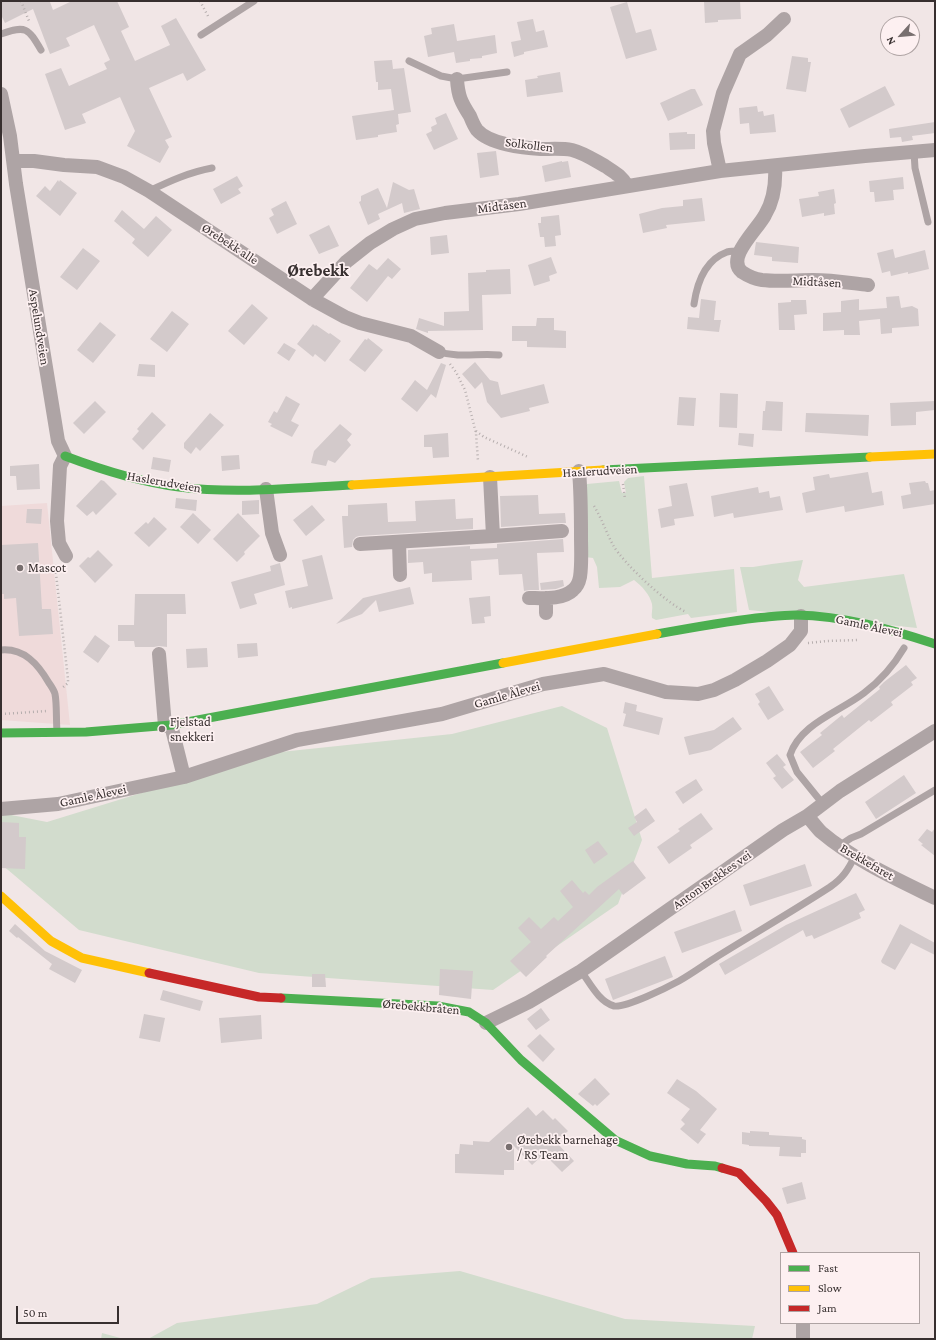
<!DOCTYPE html>
<html>
<head>
<meta charset="utf-8">
<style>
	body { margin:0 }
	#map { position:relative; width:936px; height:1340px; overflow:hidden; background:#f1e6e6; font-family:"Crimson Pro",serif }
	canvas { display:block }
	.frame { position:absolute; inset:0; border:2px solid #372f2f; pointer-events:none }
	.legend { position:absolute; left:780px; top:1252px; width:140px; height:72px; box-sizing:border-box; background:#fdf0f1; border:1px solid #aea3a3; margin:0; padding:5px 7px; list-style:none; font-size:12px; color:#372f2f }
	.legend li { display:flex; align-items:center; gap:8px; height:20px }
	.legend b { width:20px; border:1px solid #aea3a3 }
	.north { position:absolute; left:880px; top:16px; width:40px; height:40px; box-sizing:border-box; background:#fdf0f1; border:1px solid #aea3a3; border-radius:50%; rotate:243deg; font-size:11px; font-weight:700; line-height:16px; text-align:center; color:#372f2f }
	.north::after { content:''; display:block; margin:auto; width:14px; height:18px; background:#786f6f; clip-path:polygon(50% 0,100% 100%,50% 72%,0 100%) }
	.scale { position:absolute; left:16px; top:1306px; width:103px; height:18px; box-sizing:border-box; border:2px solid #372f2f; border-top:0; padding-left:5px; font-size:12px; line-height:14px; white-space:nowrap; color:#372f2f; -webkit-text-stroke:3px #fdf0f1; paint-order:stroke }
</style>
</head>
<body>
<div id="map">
<canvas width="936" height="1340"></canvas>
<div class="frame"></div>
<ul class="legend">
<li><b style="height:5px;background:#4caf50"></b>Fast</li>
<li><b style="height:5px;background:#ffc107"></b>Slow</li>
<li><b style="height:5px;background:#c62828"></b>Jam</li>
</ul>
<div class="north">N</div>
<div class="scale">50 m</div>
</div>
<script>
const ctx = document.querySelector('canvas').getContext('2d');
ctx.lineJoin = 'round';
function paint(path, color) { ctx.fillStyle = color; ctx.fill(path, 'evenodd'); }
function strokePath(path, color, width, dash) { ctx.strokeStyle = color; ctx.lineWidth = width; ctx.lineCap = dash ? 'butt' : 'round'; ctx.setLineDash(dash || []); ctx.stroke(path); }
function label(font, color, halo, rows, align = 'center') {
  ctx.font = font + ' "Crimson Pro",serif'; ctx.lineWidth = 3.5; ctx.setLineDash([]); ctx.textBaseline = 'middle'; ctx.strokeStyle = halo; ctx.fillStyle = color; for (const [text, x, y, turn = 0] of rows) {
    ctx.save(); ctx.translate(x, y); ctx.rotate((+turn || 0) * Math.PI / 180); ctx.textAlign = isNaN(turn) ? turn : align; if (halo) ctx.strokeText(text, 0, 0); ctx.fillText(text, 0, 0); ctx.restore();
  }
}
const built = new Path2D(`
	M 47,503 L 70,725 L 1,720 L 1,506 Z`);
const green = new Path2D(`
	M 644,476 L 652,578 L 734,569 L 737,612 L 691,618 L 688,614 L 656,620 L 652,618 C 651,614 653,609 652,604 C 650,595 642,586 634,580 L 620,587 L 599,588 L 597,567 L 593,558 L 585,557 L 584,496 L 587,484 L 619,481 L 622,493 L 626,493 L 624,482 L 628,478 Z
	M 803,560 L 798,580 L 804,587 L 904,574 L 917,628 L 749,610 L 740,567 L 753,567 L 772,564 Z
	M 562,706 L 607,728 L 642,840 L 618,904 L 493,990 L 259,973 L 79,930 L 1,864 L 1,813 L 47,822 L 271,753 L 452,734 Z
	M 460,1271 L 625,1319 L 755,1326 L 752,1339 L 148,1339 L 177,1323 L 317,1304 L 371,1278 Z
	M 102,1333 L 124,1339 L 101,1339 Z`);
const building = new Path2D(`
	M 1,1 L 51,1 L 50,2 L 53,10 L 72,1 L 117,1 L 129,27 L 121,31 L 135,61 L 170,45 L 161,26 L 176,18 L 206,70 L 187,81 L 183,73 L 149,88 L 172,137 L 165,140 L 169,147 L 160,163 L 127,146 L 135,131 L 120,97 L 82,114 L 86,123 L 65,130 L 45,74 L 61,68 L 69,86 L 107,69 L 104,63 L 110,60 L 94,25 L 66,38 L 70,46 L 50,54 L 33,9 L 5,23 L 1,15 Z
	M 704,1 L 740,1 L 741,19 L 718,20 L 718,22 L 705,23 Z
	M 627,2 L 636,33 L 651,29 L 657,50 L 626,59 L 610,7 Z
	M 533,19 L 536,32 L 544,30 L 548,47 L 524,52 L 524,54 L 514,57 L 511,42 L 521,40 L 517,22 Z
	M 454,24 L 457,41 L 495,35 L 497,53 L 482,56 L 482,58 L 470,59 L 470,61 L 456,63 L 454,52 L 428,57 L 424,36 L 432,34 L 431,28 Z
	M 792,56 L 808,58 L 808,62 L 811,62 L 806,92 L 786,89 Z
	M 392,60 L 393,69 L 404,68 L 411,112 L 398,114 L 399,124 L 396,125 L 397,132 L 378,135 L 378,137 L 356,140 L 352,116 L 394,110 L 391,89 L 378,90 L 378,82 L 376,82 L 374,61 Z
	M 560,72 L 563,92 L 527,97 L 525,80 L 538,78 L 537,76 Z
	M 885,86 L 895,105 L 849,128 L 840,109 Z
	M 691,89 L 695,89 L 703,105 L 668,121 L 660,103 Z
	M 757,106 L 758,112 L 763,111 L 764,116 L 774,114 L 776,132 L 750,134 L 749,123 L 740,124 L 739,108 Z
	M 446,113 L 458,139 L 434,150 L 426,134 L 432,131 L 431,127 L 437,124 L 435,118 Z
	M 935,122 L 935,133 L 912,136 L 913,140 L 902,142 L 901,137 L 890,138 L 889,129 Z
	M 687,132 L 687,134 L 695,134 L 695,149 L 670,150 L 669,133 Z
	M 496,151 L 499,175 L 480,178 L 477,153 Z
	M 562,161 L 562,162 L 568,161 L 571,177 L 545,182 L 542,166 Z
	M 237,176 L 243,186 L 238,189 L 241,193 L 221,204 L 213,189 Z
	M 903,177 L 904,189 L 893,190 L 894,200 L 875,202 L 874,192 L 870,192 L 869,181 Z
	M 58,180 L 59,182 L 60,180 L 77,193 L 60,216 L 36,196 L 45,186 L 50,191 Z
	M 393,182 L 409,190 L 414,189 L 420,209 L 404,213 L 402,203 L 378,214 L 380,219 L 368,225 L 359,202 L 361,201 L 361,196 L 378,188 L 387,208 Z
	M 834,189 L 836,203 L 834,204 L 835,214 L 824,216 L 824,213 L 802,217 L 799,199 L 819,196 L 818,192 Z
	M 702,198 L 705,221 L 666,225 L 667,228 L 643,233 L 639,214 L 662,208 L 683,206 L 683,200 Z
	M 286,201 L 297,224 L 277,234 L 269,218 L 274,215 L 271,209 Z
	M 122,210 L 144,229 L 156,216 L 172,230 L 148,257 L 132,243 L 135,239 L 114,221 Z
	M 559,215 L 561,235 L 555,236 L 556,246 L 545,247 L 544,237 L 540,237 L 538,223 L 541,223 L 541,217 Z
	M 329,225 L 339,246 L 319,254 L 309,235 Z
	M 447,235 L 449,253 L 431,255 L 430,237 Z
	M 756,242 L 799,247 L 798,263 L 772,261 L 772,257 L 754,255 Z
	M 83,248 L 100,261 L 77,290 L 60,277 Z
	M 893,249 L 895,258 L 925,250 L 929,269 L 908,274 L 908,272 L 891,276 L 890,271 L 882,273 L 877,253 Z
	M 551,257 L 557,273 L 549,276 L 550,281 L 534,286 L 528,265 Z
	M 388,258 L 401,269 L 392,279 L 388,276 L 367,302 L 350,288 L 369,264 L 377,270 Z
	M 510,269 L 511,294 L 482,295 L 483,330 L 428,331 L 428,333 L 416,329 L 419,318 L 444,326 L 444,312 L 469,311 L 468,273 L 486,272 L 486,270 Z
	M 899,296 L 901,308 L 912,306 L 918,309 L 919,326 L 892,328 L 892,333 L 881,334 L 880,319 L 859,321 L 860,335 L 844,335 L 844,330 L 823,331 L 823,313 L 841,312 L 841,301 L 859,299 L 859,310 L 887,308 L 886,297 Z
	M 701,299 L 716,301 L 714,320 L 721,320 L 719,332 L 687,329 L 688,317 L 699,318 Z
	M 791,300 L 806,300 L 807,314 L 794,315 L 795,330 L 779,330 L 778,303 L 791,302 Z
	M 252,304 L 268,318 L 244,345 L 228,331 Z
	M 172,311 L 189,324 L 167,352 L 150,339 Z
	M 537,318 L 554,318 L 554,330 L 566,331 L 566,348 L 527,347 L 527,341 L 512,341 L 512,326 L 536,326 Z
	M 100,322 L 116,335 L 93,363 L 77,350 Z
	M 313,324 L 315,326 L 316,325 L 329,334 L 330,333 L 341,341 L 325,362 L 315,354 L 313,357 L 297,344 Z
	M 368,338 L 383,350 L 365,372 L 349,360 L 365,339 L 367,340 Z
	M 284,343 L 296,350 L 289,361 L 277,353 Z
	M 475,362 L 490,380 L 498,382 L 501,395 L 544,384 L 549,403 L 529,408 L 530,411 L 501,418 L 487,402 L 482,382 L 475,389 L 462,374 Z
	M 441,363 L 446,365 L 436,398 L 431,394 L 417,412 L 401,399 L 415,380 L 427,390 Z
	M 139,364 L 155,365 L 155,377 L 137,376 Z
	M 720,393 L 738,394 L 737,428 L 719,427 Z
	M 286,396 L 300,404 L 291,421 L 299,425 L 292,437 L 270,426 L 272,424 L 268,422 L 274,411 L 277,413 Z
	M 679,397 L 696,398 L 694,426 L 677,425 Z
	M 95,401 L 106,412 L 84,434 L 73,423 Z
	M 766,401 L 783,402 L 782,431 L 762,430 L 763,411 L 765,411 Z
	M 935,401 L 935,410 L 916,412 L 916,425 L 891,426 L 890,403 Z
	M 152,412 L 166,425 L 143,450 L 132,439 L 139,431 L 137,429 Z
	M 210,413 L 224,425 L 200,451 L 196,447 L 191,454 L 184,448 L 184,443 Z
	M 806,413 L 869,415 L 868,436 L 805,432 Z
	M 340,424 L 352,434 L 347,440 L 351,445 L 335,463 L 328,460 L 326,466 L 311,463 L 314,451 Z
	M 448,433 L 449,457 L 433,458 L 432,447 L 424,447 L 424,435 Z
	M 739,433 L 754,434 L 753,447 L 738,445 Z
	M 239,455 L 240,469 L 222,471 L 221,456 Z
	M 153,457 L 171,460 L 169,472 L 151,469 Z
	M 39,464 L 40,489 L 17,490 L 16,476 L 10,476 L 10,466 Z
	M 868,472 L 872,493 L 882,491 L 884,505 L 845,512 L 844,506 L 806,513 L 802,493 L 815,490 L 813,477 L 829,474 L 830,478 Z
	M 101,480 L 104,481 L 117,494 L 96,515 L 93,511 L 87,516 L 76,506 Z
	M 925,481 L 926,483 L 928,483 L 930,491 L 935,490 L 935,504 L 903,509 L 901,496 L 911,494 L 909,483 Z
	M 687,483 L 694,516 L 674,519 L 675,525 L 661,528 L 658,509 L 672,506 L 669,486 Z
	M 758,487 L 759,493 L 769,491 L 770,498 L 780,496 L 783,510 L 734,518 L 733,513 L 714,517 L 711,496 Z
	M 538,495 L 539,514 L 565,513 L 566,523 L 561,523 L 501,527 L 500,496 Z
	M 176,498 L 197,500 L 196,511 L 175,508 Z
	M 455,499 L 456,519 L 473,518 L 473,529 L 359,536 L 356,537 L 353,540 L 352,547 L 344,548 L 342,516 L 348,516 L 348,505 L 387,503 L 388,522 L 416,521 L 415,501 Z
	M 259,500 L 259,514 L 242,515 L 242,501 Z
	M 312,505 L 325,520 L 306,536 L 293,520 Z
	M 27,509 L 42,509 L 41,524 L 26,523 Z
	M 193,513 L 211,530 L 198,544 L 180,527 Z
	M 238,513 L 260,536 L 244,552 L 245,554 L 237,562 L 213,539 Z
	M 154,517 L 167,529 L 149,547 L 134,533 L 146,522 L 148,524 Z
	M 563,539 L 564,552 L 537,553 L 539,590 L 529,590 L 524,591 L 522,574 L 499,575 L 498,559 L 471,561 L 472,580 L 432,582 L 432,573 L 424,574 L 423,562 L 408,563 L 408,550 L 470,546 L 470,549 L 497,548 L 497,544 Z
	M 38,543 L 42,609 L 51,609 L 53,634 L 19,636 L 16,598 L 4,599 L 4,594 L 1,594 L 1,545 Z
	M 98,550 L 113,565 L 95,583 L 79,566 L 88,557 L 90,558 Z
	M 322,555 L 333,599 L 292,609 L 292,607 L 289,608 L 285,591 L 308,586 L 302,560 Z
	M 280,563 L 285,585 L 254,594 L 257,604 L 240,609 L 231,582 L 271,571 L 270,566 Z
	M 563,580 L 564,586 L 556,589 L 541,590 L 540,583 Z
	M 410,587 L 414,604 L 379,612 L 376,600 L 362,614 L 336,624 L 363,598 Z
	M 135,594 L 185,594 L 186,614 L 167,614 L 167,647 L 159,646 L 154,647 L 135,647 L 134,641 L 118,641 L 118,625 L 134,625 Z
	M 490,596 L 491,616 L 484,617 L 485,623 L 472,624 L 469,598 Z
	M 95,635 L 110,646 L 98,663 L 83,652 Z
	M 257,643 L 258,656 L 238,658 L 237,644 Z
	M 207,648 L 208,667 L 187,668 L 186,649 Z
	M 906,665 L 917,678 L 911,682 L 913,685 L 891,702 L 893,705 L 871,722 L 869,720 L 833,749 L 835,751 L 813,768 L 800,752 L 822,735 L 820,733 L 842,715 L 844,718 L 880,689 L 879,687 L 884,682 Z
	M 769,686 L 784,710 L 768,720 L 758,704 L 760,702 L 755,694 Z
	M 625,702 L 637,705 L 636,711 L 663,718 L 659,735 L 623,726 L 626,714 L 623,713 Z
	M 733,717 L 742,729 L 711,750 L 689,755 L 684,737 L 714,730 Z
	M 777,754 L 786,765 L 783,767 L 794,780 L 782,789 L 773,778 L 776,776 L 766,763 Z
	M 904,775 L 916,793 L 876,819 L 865,802 Z
	M 696,779 L 703,790 L 683,804 L 675,792 Z
	M 646,808 L 655,821 L 634,836 L 628,828 L 637,822 L 634,817 Z
	M 701,813 L 713,829 L 690,845 L 692,848 L 669,864 L 657,847 L 680,831 L 678,829 Z
	M 1,822 L 19,823 L 19,837 L 26,837 L 25,869 L 1,868 Z
	M 935,828 L 935,856 L 921,845 L 923,844 L 918,840 L 927,829 L 932,832 Z
	M 598,841 L 608,854 L 594,864 L 585,850 Z
	M 633,861 L 646,878 L 623,895 L 619,889 L 546,956 L 547,957 L 526,977 L 510,961 L 531,942 L 518,928 L 529,917 L 541,929 L 554,917 L 558,921 L 573,907 L 560,891 L 572,880 L 583,893 L 585,891 L 589,895 L 597,887 Z
	M 805,864 L 812,886 L 750,906 L 743,885 Z
	M 856,893 L 865,910 L 859,913 L 861,918 L 814,939 L 812,935 L 806,937 L 803,930 L 725,975 L 719,964 L 786,925 Z
	M 735,910 L 742,931 L 682,953 L 674,932 Z
	M 15,924 L 45,951 L 82,970 L 75,983 L 49,969 L 52,964 L 18,937 L 17,938 L 9,931 Z
	M 900,924 L 935,943 L 935,955 L 911,943 L 895,970 L 882,963 L 881,961 Z
	M 665,956 L 673,977 L 613,1000 L 605,979 Z
	M 440,969 L 473,971 L 471,999 L 439,995 Z
	M 312,974 L 325,974 L 326,987 L 312,987 Z
	M 163,990 L 203,1001 L 200,1011 L 160,1000 Z
	M 541,1008 L 550,1020 L 536,1030 L 527,1019 Z
	M 144,1014 L 165,1018 L 160,1042 L 139,1038 Z
	M 261,1015 L 262,1039 L 221,1043 L 219,1018 Z
	M 540,1034 L 555,1049 L 543,1062 L 527,1046 Z
	M 595,1078 L 610,1094 L 597,1106 L 595,1104 L 593,1106 L 578,1094 Z
	M 677,1079 L 696,1091 L 717,1109 L 700,1130 L 706,1134 L 698,1144 L 680,1129 L 685,1124 L 681,1120 L 690,1109 L 667,1093 Z
	M 528,1107 L 536,1116 L 543,1110 L 553,1120 L 555,1118 L 568,1131 L 556,1142 L 574,1161 L 562,1172 L 544,1154 L 532,1165 L 514,1146 L 514,1170 L 504,1170 L 504,1175 L 455,1173 L 455,1154 L 459,1154 L 460,1144 L 473,1145 L 473,1141 L 489,1142 Z
	M 750,1131 L 769,1132 L 769,1135 L 802,1137 L 802,1139 L 806,1140 L 806,1153 L 801,1153 L 801,1157 L 779,1156 L 780,1147 L 749,1146 L 749,1145 L 742,1144 L 742,1132 L 750,1133 Z
	M 802,1182 L 806,1199 L 787,1204 L 782,1188 Z`);
const path = new Path2D(`
	M 21,1 L 29,21
	M 200,1 L 209,18
	M 450,364 L 456,372 L 465,390 L 476,433 L 478,461
	M 476,431 L 484,437 L 528,457
	M 623,484 L 625,499
	M 594,506 C 602,519 606,532 613,545 C 624,564 666,603 686,612
	M 55,565 L 68,679 L 68,683 L 62,688
	M 808,643 L 827,641 L 859,640
	M 1,714 L 47,711`);
const lane = new Path2D(`
	M 1,34 C 26,25 28,28 41,50
	M 201,35 L 254,1
	M 409,61 L 441,76 L 457,79 L 507,72
	M 914,152 L 915,168 L 928,222
	M 149,191 C 170,181 190,172 212,168
	M 694,304 C 697,283 705,260 727,252 C 731,251 736,251 740,251
	M 439,352 C 459,358 479,353 499,355
	M 1,650 C 24,648 38,664 49,683 C 51,686 54,690 55,694 C 57,704 56,720 57,731
	M 823,804 L 797,772 L 790,755 C 800,724 839,712 864,693 C 880,681 894,665 904,648
	M 839,846 L 851,838 L 861,834 L 935,790
	M 581,971 C 590,983 599,1002 614,1006 C 626,1008 668,987 679,981 C 693,973 705,964 718,956 C 755,933 793,911 830,887 C 843,878 848,870 855,856`);
const street = new Path2D(`
	M 457,79 C 458,96 461,102 470,116 C 472,121 474,126 477,130 C 489,144 523,148 541,149 C 551,149 562,148 572,150 C 584,153 594,160 605,166 C 614,172 622,176 627,186
	M 1,94 L 10,136 L 16,184 L 58,441 L 65,456 L 60,466 L 57,521 L 59,543 L 66,556
	M 14,161 L 34,161 L 64,165 L 97,167 L 124,177 L 149,191 L 312,299 L 345,317 L 360,323 L 411,336 L 439,352
	M 775,166 C 776,183 774,200 765,215 C 758,229 725,258 742,272 C 748,276 755,279 762,280 C 779,282 797,280 813,280 C 832,280 850,283 868,285
	M 720,171 L 714,143 L 713,131 L 723,93 L 740,54 L 767,35 L 784,19
	M 312,299 L 346,262 L 370,243 L 393,229 L 415,219 L 445,213 L 519,204 L 720,171 L 865,156 L 935,150
	M 266,489 L 272,533 L 280,555
	M 493,536 L 562,531
	M 399,542 L 400,575
	M 360,544 L 493,536 L 490,477
	M 529,598 C 542,598 563,600 573,590 C 577,587 579,582 580,577 C 582,564 581,550 581,536 C 581,515 581,493 579,471
	M 546,613 L 546,598
	M 159,654 L 165,726
	M 171,725 L 184,777 L 297,740 L 442,714 L 543,684 L 604,674 L 666,692 L 698,694 L 714,690 L 735,680 L 767,661 L 790,645 L 801,631 L 801,616
	M 1,809 L 58,804 L 184,777
	M 807,816 C 812,821 816,827 821,832 C 854,860 896,879 935,898
	M 486,1023 L 529,1002 L 581,971 L 783,830 L 807,816 L 840,791 L 935,731
	M 803,1339 L 803,1323`);
const fast = new Path2D(`
	M 65,456 C 102,470 140,482 179,487 C 236,494 295,488 352,485
	M 603,470 L 870,457
	M 657,634 C 690,628 723,622 756,618 C 769,617 783,615 796,615 C 844,616 890,629 935,644
	M 1,733 L 86,732 L 171,725 L 503,663
	M 281,998 L 438,1006 L 469,1012 L 486,1023 L 521,1060 L 615,1140 L 650,1156 L 687,1164 L 715,1166 L 722,1168`);
const slow = new Path2D(`
	M 870,457 L 935,454
	M 352,485 L 603,470
	M 503,663 L 657,634
	M 1,896 L 51,941 L 82,958 L 149,973`);
const jam = new Path2D(`
	M 149,973 L 259,997 L 281,998
	M 722,1168 L 739,1173 L 766,1201 L 777,1215 L 793,1253`);
const markers = [
	[20,568,4,"#786f6f"],
	[162,729,4,"#786f6f"],
	[509,1147,4,"#786f6f"]
];
const streetNames = [
	["Solkollen",529,145,7],
	["Midtåsen",502,206,-7],
	["Ørebekk alle",230,244,33],
	["Midtåsen",817,282,3],
	["Aspelundveien",39,327,81],
	["Haslerudveien",600,471,-3],
	["Haslerudveien",164,482,10],
	["Gamle Ålevei",869,626,12],
	["Gamle Ålevei",507,695,-16],
	["Gamle Ålevei",93,796,-12],
	["Brekkefaret",867,862,30],
	["Anton Brekkes vei",712,880,-35],
	["Ørebekkbråten",421,1007,5]
];
const poiNames = [
	["Mascot",28,568],
	["Fjelstad",170,722],
	["snekkeri",170,737],
	["Ørebekk barnehage",517,1140],
	["/ RS Team",517,1155]
];
const districtNames = [
	["Ørebekk",318,271]
];
paint(built, '#efdada');
paint(green, '#d2dccd');
paint(building, '#d3cacb');
strokePath(path, '#b5adad', 2.5, [1, 3]);
strokePath(lane, '#aea4a5', 7);
strokePath(street, '#aea4a5', 14);
strokePath(fast, '#4caf50', 9);
strokePath(slow, '#ffc107', 9);
strokePath(jam, '#c62828', 9);
for (const [x, y, r, color] of markers) { const dot = new Path2D(); dot.arc(x, y, r, 0, 2 * Math.PI); ctx.fillStyle = color; ctx.fill(dot); strokePath(dot, '#fdf0f1', 1.5); }
label('13px', '#372f2f', '#fdf0f1', streetNames);
label('13px', '#372f2f', '#fdf0f1', poiNames, 'left');
label('bold 17px', '#372f2f', '#fdf0f1', districtNames);
</script>
</body>
</html>
